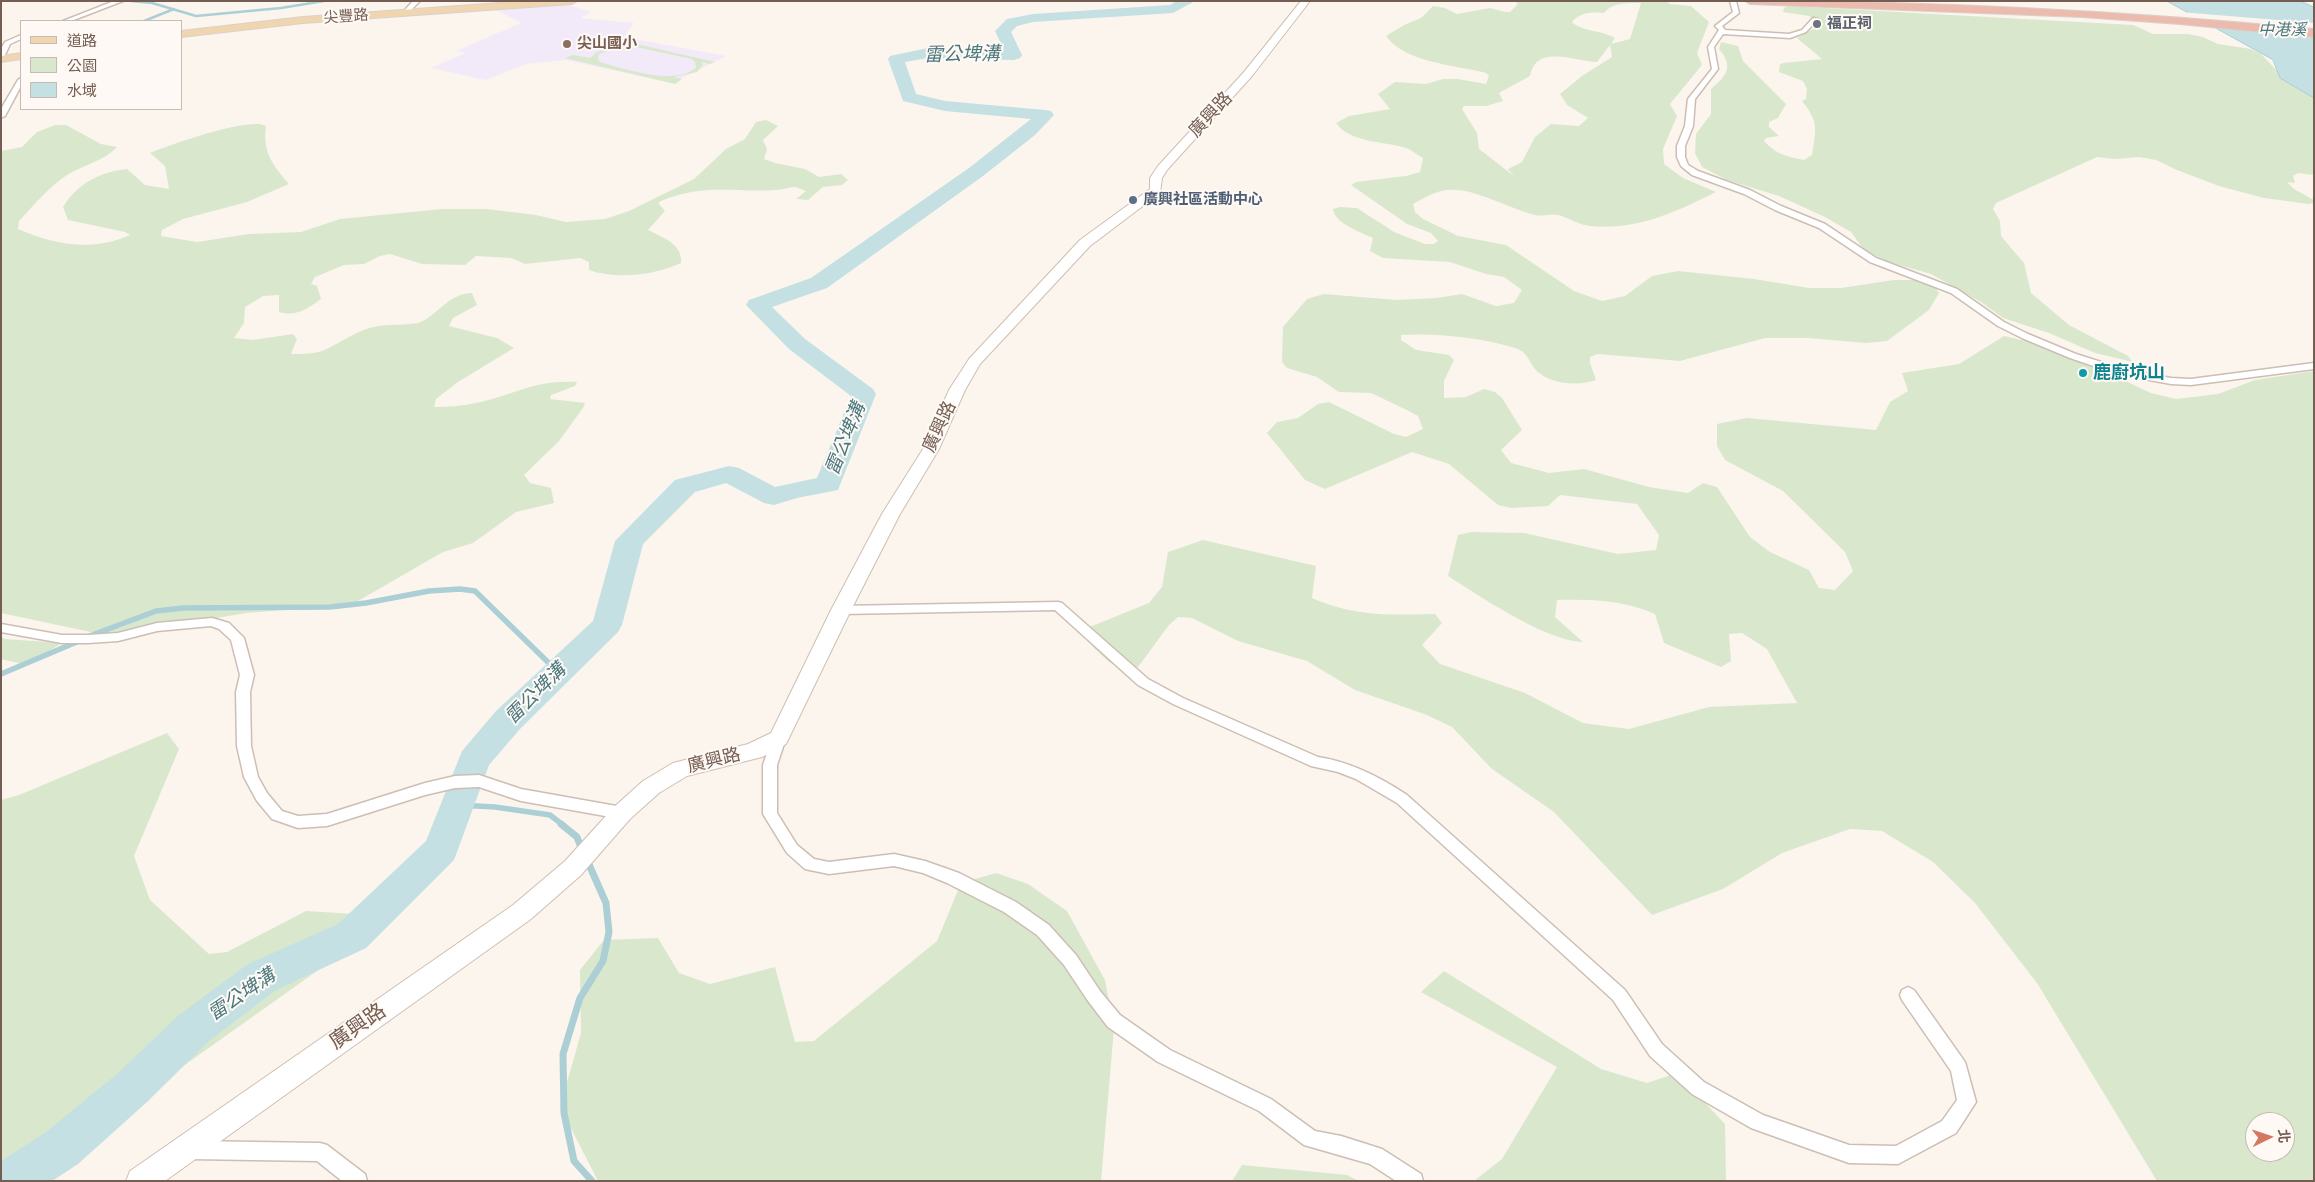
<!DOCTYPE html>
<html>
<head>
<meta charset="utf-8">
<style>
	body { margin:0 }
	#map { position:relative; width:2315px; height:1182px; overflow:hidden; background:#fbf5ee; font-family:Arial,"Noto Sans TC",sans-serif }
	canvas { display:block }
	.frame { position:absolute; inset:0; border:2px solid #745d52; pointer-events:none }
	.legend { position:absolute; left:20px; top:20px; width:162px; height:90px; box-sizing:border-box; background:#fef9f4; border:1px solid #c7bbb3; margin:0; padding:6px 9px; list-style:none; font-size:15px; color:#745d52 }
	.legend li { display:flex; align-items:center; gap:10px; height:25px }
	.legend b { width:25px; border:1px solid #c7bbb3 }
	.north { position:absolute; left:2245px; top:1112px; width:50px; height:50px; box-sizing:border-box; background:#fef9f4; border:1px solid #c7bbb3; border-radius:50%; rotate:86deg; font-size:14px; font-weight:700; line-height:20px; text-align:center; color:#745d52 }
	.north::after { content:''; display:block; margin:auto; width:18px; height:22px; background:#d57763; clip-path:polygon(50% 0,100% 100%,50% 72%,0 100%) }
</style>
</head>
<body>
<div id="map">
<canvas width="2315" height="1182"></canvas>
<div class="frame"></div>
<ul class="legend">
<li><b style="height:6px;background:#f1d5af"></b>道路</li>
<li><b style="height:14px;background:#d9e8cd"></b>公園</li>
<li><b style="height:14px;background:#c4e0e3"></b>水域</li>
</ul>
<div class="north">北</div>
</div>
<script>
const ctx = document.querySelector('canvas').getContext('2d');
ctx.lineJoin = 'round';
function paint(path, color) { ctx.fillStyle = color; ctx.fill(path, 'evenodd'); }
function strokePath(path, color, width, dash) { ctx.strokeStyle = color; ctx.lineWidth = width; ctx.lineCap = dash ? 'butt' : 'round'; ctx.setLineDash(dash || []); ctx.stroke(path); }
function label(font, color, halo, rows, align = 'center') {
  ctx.font = font + ' Arial,"Noto Sans TC",sans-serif'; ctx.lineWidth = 4; ctx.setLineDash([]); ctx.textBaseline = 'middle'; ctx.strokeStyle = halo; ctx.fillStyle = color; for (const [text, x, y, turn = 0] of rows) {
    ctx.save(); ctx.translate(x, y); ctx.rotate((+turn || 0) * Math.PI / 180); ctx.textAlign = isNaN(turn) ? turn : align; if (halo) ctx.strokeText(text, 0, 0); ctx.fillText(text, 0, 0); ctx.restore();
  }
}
const education = new Path2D(`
	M 569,5 L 591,12 L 580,18 L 634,23 L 624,37 L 726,56 L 672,83 L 565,60 L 526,64 L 486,80 L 431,68 L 466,53 L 456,51 L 521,23 L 496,10 Z`);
const green = new Path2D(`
	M 1515,1 L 1668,1 L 1669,4 L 1691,6 L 1709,22 L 1697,53 L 1702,65 L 1670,104 L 1677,116 L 1663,149 L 1664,164 L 1683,178 L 1716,192 C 1676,212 1636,231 1590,226 C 1578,225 1568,217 1558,215 C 1551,213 1543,217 1535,215 C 1509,209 1475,188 1448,190 C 1435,191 1424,198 1413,204 L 1415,212 L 1423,219 L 1458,236 L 1506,245 L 1574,291 L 1602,301 L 1625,296 L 1652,276 L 1678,271 L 1754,279 L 1809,288 L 1841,288 L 1894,280 L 1923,280 L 1933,284 L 1939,293 L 1929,310 L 1887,341 L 1866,343 L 1808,338 L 1765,338 L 1680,361 L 1598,354 L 1590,357 L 1590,363 L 1596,380 C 1579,386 1553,385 1538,372 C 1525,359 1532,352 1508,346 C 1474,337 1436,333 1401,335 L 1401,340 L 1416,350 L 1449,355 L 1454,360 L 1444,381 L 1444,398 L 1466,397 L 1484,389 L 1495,392 L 1502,398 L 1522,430 L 1501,450 L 1511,463 L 1549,473 L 1584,469 L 1649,487 L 1688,493 L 1703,483 L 1717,487 L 1750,537 L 1770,552 L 1809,570 L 1819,588 L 1835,590 L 1853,571 L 1845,552 L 1783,491 L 1725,460 L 1717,446 L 1717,424 L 1747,418 L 1876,430 L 1890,402 L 1908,391 L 1902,373 L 1959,364 L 2004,336 L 2039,344 L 2098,365 L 2104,371 L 2151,393 L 2176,399 L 2218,394 L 2255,380 L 2314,371 L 2314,1181 L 2157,1181 L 2037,983 L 1975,903 L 1933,862 L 1882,831 L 1850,829 L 1782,853 L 1723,889 L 1652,915 L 1554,812 L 1492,769 L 1452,727 L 1427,715 L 1355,690 L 1307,661 L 1238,641 L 1192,618 L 1178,617 L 1169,625 L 1138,667 L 1110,663 L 1093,647 L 1087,628 L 1149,603 L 1162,587 L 1168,552 L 1203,540 L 1316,566 L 1312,598 C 1356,617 1388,615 1435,614 L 1442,623 L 1422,645 L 1440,664 L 1525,693 L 1583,723 L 1629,729 L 1709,707 L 1797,703 L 1767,649 L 1742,633 L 1729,634 L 1731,661 L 1721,667 L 1664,643 L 1655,614 C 1624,600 1591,599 1557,600 L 1555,617 L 1583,642 C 1546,641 1481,597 1448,576 L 1458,535 L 1471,532 L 1524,533 L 1618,554 L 1656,550 L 1659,535 L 1637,504 L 1560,495 L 1548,506 L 1511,508 L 1498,505 L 1449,464 L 1412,452 L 1325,489 L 1305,480 L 1267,433 L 1277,422 L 1298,418 L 1318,404 L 1329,402 L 1394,434 L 1406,437 L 1423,429 L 1418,416 L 1409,411 L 1371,393 L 1339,392 L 1317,377 L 1287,368 L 1282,362 L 1283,327 L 1307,299 L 1324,294 L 1396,300 L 1436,298 L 1462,294 L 1496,306 L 1514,303 L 1522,290 L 1504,277 L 1486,274 L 1450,262 L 1383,258 L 1370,251 L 1373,238 C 1361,232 1335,224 1333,209 L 1340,207 L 1357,208 L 1394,232 L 1425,244 L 1434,244 L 1438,241 L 1431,233 L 1407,224 L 1351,185 L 1356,182 L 1406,176 L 1420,172 L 1423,158 C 1417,155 1412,150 1406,148 C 1384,141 1350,143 1336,123 L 1349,116 L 1390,109 L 1378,94 L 1395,82 L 1426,84 L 1443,79 L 1458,79 L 1486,84 L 1489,76 L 1486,73 C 1456,65 1405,63 1386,36 L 1404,25 L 1421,18 L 1433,6 L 1445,8 L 1457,14 L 1490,8 L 1505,12 L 1510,12 L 1518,4 ZM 1641,3 L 1630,39 L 1611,44 L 1615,38 C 1602,30 1582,32 1572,22 C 1581,12 1592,12 1604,13 C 1612,2 1629,3 1641,3 ZM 1610,45 L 1612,57 L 1582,76 L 1560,94 L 1567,105 L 1588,118 L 1579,126 L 1551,124 L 1535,137 L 1522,162 L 1508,169 L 1514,176 L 1479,149 L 1477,133 L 1462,109 L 1464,106 L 1486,106 L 1503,101 L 1499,93 L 1530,76 C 1536,43 1576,62 1597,62 ZM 2255,1122 L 2285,1122 L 2285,1152 L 2255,1152 Z
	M 1788,6 L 2133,25 L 2153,34 L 2188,34 L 2203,37 L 2218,44 L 2251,49 L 2261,54 L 2281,75 L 2314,97 L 2314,175 L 2298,173 L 2293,176 L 2295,183 L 2287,182 L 2294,189 L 2314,200 L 2314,203 L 2309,204 L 2264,198 L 2219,186 L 2177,170 L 2156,160 L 2139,157 L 2115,159 L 2097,157 L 1996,203 L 1993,209 L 2000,221 L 2001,236 L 2024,263 L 2031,293 L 2069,325 L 2128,356 L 2133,362 L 2095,353 L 2049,333 L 2003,318 L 1981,302 L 1931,274 L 1889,262 L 1864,250 L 1851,232 L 1825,217 L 1779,196 L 1727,180 L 1702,167 L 1695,153 L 1696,134 L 1711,114 L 1711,89 C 1727,75 1734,67 1719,49 L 1721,42 L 1738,46 L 1743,61 L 1786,104 L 1778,118 L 1769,122 L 1769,127 L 1779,136 L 1766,138 L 1764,141 C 1776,154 1787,157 1804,160 L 1812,155 C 1816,129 1819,122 1802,101 L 1806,99 L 1807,89 L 1803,81 L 1779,72 L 1780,64 L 1784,63 L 1822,59 L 1797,38 L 1813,29 L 1816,21 L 1809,16 L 1783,12 L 1784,8 Z
	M 623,41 L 715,62 L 710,64 L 702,62 L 703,65 L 697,72 L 674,77 L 682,79 L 675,84 L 565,58 L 573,55 L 590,58 L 597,52 L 625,45 L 618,44 ZM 617,47 L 636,47 L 692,59 L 695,62 L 696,68 C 673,86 625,69 600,62 L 598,59 L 599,54 Z
	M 766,120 L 778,126 L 763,140 L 767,149 L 764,159 L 775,163 L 805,169 L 819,177 L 841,174 L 848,180 L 842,185 L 823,187 L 808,200 L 796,199 L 806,191 C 790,183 792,189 776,190 C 732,193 706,183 661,201 L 658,203 L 665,211 L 648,230 C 662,237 683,244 681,263 C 655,275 617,280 589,270 L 589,262 L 580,258 L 525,264 L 511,258 L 476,256 L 465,265 L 422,264 L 390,254 L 380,256 L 364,264 L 344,265 L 315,277 L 311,284 L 317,286 L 321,299 C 307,309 297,317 279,312 L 279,295 L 263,296 L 245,307 L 244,323 L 234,338 L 253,340 L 293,334 L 297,339 L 291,354 C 301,354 312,354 322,351 C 340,344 357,329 378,326 C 389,324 414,326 423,321 C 441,311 449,294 472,293 L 477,305 L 453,318 L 449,326 L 497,338 L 514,348 L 458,382 L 436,399 L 434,407 C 447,407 463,406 476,403 C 513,395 536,379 577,382 L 575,386 L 551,395 L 550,399 L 585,403 L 583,408 L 559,441 L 524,475 L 530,483 L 551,488 L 554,503 L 516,512 L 473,543 L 443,552 L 351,605 L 246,613 L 136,632 L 100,634 L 1,613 L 1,151 L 22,147 L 37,132 L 55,125 L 66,125 L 101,144 L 117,147 C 104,161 83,165 67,175 C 49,187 34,205 19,221 L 18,229 C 56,245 91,252 130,235 L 125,232 L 68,220 L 63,207 C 78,183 100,172 127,169 L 145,185 L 169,189 L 165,166 L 150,153 C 169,145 251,116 266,126 C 262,151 273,166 289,184 L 247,202 L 183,219 L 162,230 L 161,236 L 197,242 L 249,234 L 301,232 L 340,219 L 442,209 L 486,209 L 536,215 L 566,222 L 605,219 L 629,211 L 694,179 L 726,149 L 745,139 L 756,122 Z
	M 1,637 L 5,639 L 62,643 L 27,665 L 1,659 Z
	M 167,733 L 179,749 L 134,856 L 150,900 L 209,954 L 227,952 L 306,911 L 355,914 L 331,961 L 144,1094 L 37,1181 L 1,1181 L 1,800 L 19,795 Z
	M 996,873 L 1028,884 L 1067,911 L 1105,980 L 1114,1028 L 1101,1181 L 598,1181 L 560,1107 L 581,1033 L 580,970 L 604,940 L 658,938 L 679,973 L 710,984 L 775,967 L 795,1042 L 814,1041 L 937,941 L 961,883 Z
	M 1444,971 L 1601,1069 L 1647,1083 L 1677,1073 L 1725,1124 L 1726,1181 L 1474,1181 L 1502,1159 L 1557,1067 L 1421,992 Z
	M 1242,1165 L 1347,1175 L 1359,1181 L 1232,1181 Z`);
const water = new Path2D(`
	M 2167,1 L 2300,1 L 2314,7 L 2314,98 L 2280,78 L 2273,60 Z`);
const pier = new Path2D(`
	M 2180,12 L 2314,23 L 2314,37 L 2207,26 Z`);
const streamFar2 = new Path2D(`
	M 131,1 L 152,3 L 196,16 L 281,8 L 324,1
	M 144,21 L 174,9`);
const streamFar1 = new Path2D(`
	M 87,637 L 156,611 L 183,608 L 330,607 L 366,603 L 429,591 L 460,589 L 475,591 L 558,672
	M 1,674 L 79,641
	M 458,805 L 495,807 L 550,815 L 563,825`);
const stream = new Path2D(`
	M 561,824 L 577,837 L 582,850
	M 587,860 L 606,903 L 609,932 L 603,961 L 580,998 L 563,1054 L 564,1113 L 574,1161 L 592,1181`);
const river = new Path2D(`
	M 1177,1 L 1195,1 L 1173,13 L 1033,22 L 1017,26 L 1011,32 L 1022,55 L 1020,58 L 1014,60 L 928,58 L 905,62 L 916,94 L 945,101 L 1045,110 L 1051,111 L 1054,115 L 1035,135 L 983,176 L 827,288 L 772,307 L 805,339 L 873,389 L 876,394 L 838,490 L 797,498 L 774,505 L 764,503 L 726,483 L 695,492 L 643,544 L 622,625 L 618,632 L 520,729 L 489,765 L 454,860 L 366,948 L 276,990 L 209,1041 L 147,1102 L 78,1164 L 52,1181 L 1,1181 L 1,1161 L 46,1132 L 117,1074 L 179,1015 L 248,964 L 338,924 L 426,841 L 462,751 L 496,711 L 593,621 L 615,541 L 675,480 L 729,466 L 739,468 L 775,487 L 817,478 L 851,396 L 789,349 L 746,305 L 749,300 L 811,278 L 969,168 L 1031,119 L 945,111 L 903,101 L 888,59 L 890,56 L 928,48 L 1004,50 L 995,31 L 1007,19 L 1033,14 L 1170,5 Z`);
const street = new Path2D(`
	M 114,1 L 123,1 L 71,21 L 63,21 Z
	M 413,1 L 420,1 L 407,14 L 403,14 L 403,12 Z
	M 1730,1 L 1736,1 L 1739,13 L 1722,26 L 1725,30 L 1789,34 L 1802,30 L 1813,18 L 1818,19 L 1806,32 L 1790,38 L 1723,34 L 1714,47 L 1718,69 L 1695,99 L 1693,126 L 1685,146 L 1685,157 L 1688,165 L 1698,171 L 1750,190 L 1781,206 L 1825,224 L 1876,258 L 1957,289 L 2004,322 L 2028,334 L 2076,354 L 2123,369 L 2171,378 L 2191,379 L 2314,363 L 2314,369 L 2191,385 L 2171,384 L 2117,374 L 2070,358 L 2022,338 L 1998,326 L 1951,293 L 1870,262 L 1819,228 L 1775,210 L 1744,194 L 1692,175 L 1681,166 L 1677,157 L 1677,146 L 1685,126 L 1688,99 L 1712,69 L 1708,47 L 1719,30 L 1715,26 L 1733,12 Z
	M 21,35 L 21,39 L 10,44 L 4,57 L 1,59 L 1,49 L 5,42 Z
	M 21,78 L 21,86 L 5,116 L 1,118 L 1,109 L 18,80 Z
	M 1058,602 L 1062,603 L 1148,679 L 1183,698 L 1318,757 C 1351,762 1380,777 1407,795 L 1625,990 L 1662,1044 L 1704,1082 L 1763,1115 L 1849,1145 L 1896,1146 L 1942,1121 L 1957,1100 L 1951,1071 L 1902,1000 L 1900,995 L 1902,990 L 1908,987 L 1914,990 L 1965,1062 L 1976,1102 L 1956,1133 L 1898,1164 L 1849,1163 L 1751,1128 L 1692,1094 L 1650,1056 L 1613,1000 L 1397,803 L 1356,779 L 1338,772 L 1311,766 L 1173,704 L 1138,685 L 1055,610 L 841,614 L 835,610 L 841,606 Z
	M 212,618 L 229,623 L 244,638 L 254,675 L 250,692 L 251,746 L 258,777 L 267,793 L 282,811 L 298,816 L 327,814 L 425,783 L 455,776 L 479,775 L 521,789 L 622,807 L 627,809 L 629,813 L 627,817 L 622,819 L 521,801 L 479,787 L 455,788 L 425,795 L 327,826 L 298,828 L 272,819 L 257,801 L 244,777 L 237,746 L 236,692 L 240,675 L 231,640 L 219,629 L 211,626 L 157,631 L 118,641 L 88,643 L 62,643 L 1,632 L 1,624 L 62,635 L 88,635 L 118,633 L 157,623 Z
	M 779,733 L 784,734 L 786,738 L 777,765 L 777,813 L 797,845 L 814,859 L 829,862 L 894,854 L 925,861 L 959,873 L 1016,902 L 1049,925 L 1076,955 L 1100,991 L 1120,1015 L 1170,1050 L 1271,1099 L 1315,1131 L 1341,1136 L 1382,1149 L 1421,1174 L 1423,1181 L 1396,1181 L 1370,1164 L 1304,1145 L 1259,1111 L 1158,1062 L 1108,1027 L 1088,1001 L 1064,965 L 1037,935 L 1004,912 L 947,883 L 923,873 L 894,866 L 829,874 L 805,869 L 787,853 L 763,814 L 763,765 L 772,738 L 774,734 Z
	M 191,1141 L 320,1143 L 327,1145 L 365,1174 L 367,1181 L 342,1181 L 317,1161 L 191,1159 L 184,1157 L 182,1150 L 184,1143 Z`);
const secondary = new Path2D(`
	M 1301,1 L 1310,1 L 1252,76 L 1167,170 L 1162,178 L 1160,193 L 1090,246 L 980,364 L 965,390 L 939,449 L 900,514 L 851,610 L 786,744 L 762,757 L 687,776 L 659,793 L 630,819 L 581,875 L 531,919 L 165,1181 L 126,1181 L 130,1171 L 513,905 L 565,861 L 614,807 L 643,781 L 673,763 L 748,744 L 771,733 L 831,610 L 882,514 L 923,449 L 949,390 L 969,359 L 1080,240 L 1150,189 L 1150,178 L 1158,166 L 1244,72 Z`);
const primary = new Path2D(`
	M 528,1 L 577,1 L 572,4 L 303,23 L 181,37 L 181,31 L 303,17 Z
	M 21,53 L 21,59 L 1,62 L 1,56 Z`);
const highway = new Path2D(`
	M 1745,1 C 1935,1 2124,11 2314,29 L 2314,37 L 2179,24 L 2082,17 L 1750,4 Z`);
const markers = [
	[1817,24,5,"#6b7280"],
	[567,44,5,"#8d6e63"],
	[1133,200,5,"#5c6f8a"],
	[2083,373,5,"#0f9aa8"]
];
const farStreetnames = [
	["尖豐路",346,17,-4]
];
const farWorshipnames = [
	["福正祠",1827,24]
];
const farEducationnames = [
	["尖山國小",577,44]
];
const farServicenames = [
	["廣興社區活動中心",1143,200]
];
const farWaternames = [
	["中港溪",2282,31]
];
const streetNames = [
	["廣興路",1211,115,-47],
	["廣興路",940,427,-65],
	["廣興路",714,761,-14]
];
const cultureNames = [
	["鹿廚坑山",2093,373]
];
const waterNames = [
	["雷公埤溝",962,55,-1],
	["雷公埤溝",846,439,-68],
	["雷公埤溝",536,694,-45],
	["雷公埤溝",242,995,-34]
];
const nearStreetnames = [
	["廣興路",358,1027,-35]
];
paint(education, '#f2eaf8');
paint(green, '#d9e8cd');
paint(water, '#c4e0e3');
strokePath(water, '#abcfd4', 1);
paint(pier, '#fbf5ee');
strokePath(streamFar2, '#abcfd4', 2.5);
strokePath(streamFar1, '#abcfd4', 5.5);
strokePath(stream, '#abcfd4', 7);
paint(river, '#c4e0e3');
strokePath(street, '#cdbeb4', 3);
strokePath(secondary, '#cfbeb2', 2);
strokePath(primary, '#d8d2cf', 2);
strokePath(highway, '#d8d2cf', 2);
paint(street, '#fff');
paint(secondary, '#fff');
paint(primary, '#f1d5af');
paint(highway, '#edbbad');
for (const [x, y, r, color] of markers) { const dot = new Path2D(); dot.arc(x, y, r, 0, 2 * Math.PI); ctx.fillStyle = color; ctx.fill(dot); strokePath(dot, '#fef9f4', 2); }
label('15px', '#745d52', '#fef9f4', farStreetnames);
label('bold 15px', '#5b616d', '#fef9f4', farWorshipnames, 'left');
label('bold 15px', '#785e54', '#fef9f4', farEducationnames, 'left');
label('bold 15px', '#4e5e75', '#fef9f4', farServicenames, 'left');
label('italic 16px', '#4b777e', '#fef9f4', farWaternames);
label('18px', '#745d52', '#fef9f4', streetNames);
label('bold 18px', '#0d838f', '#fef9f4', cultureNames, 'left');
label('italic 19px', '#4b777e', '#fef9f4', waterNames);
label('21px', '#745d52', '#fef9f4', nearStreetnames);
</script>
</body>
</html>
